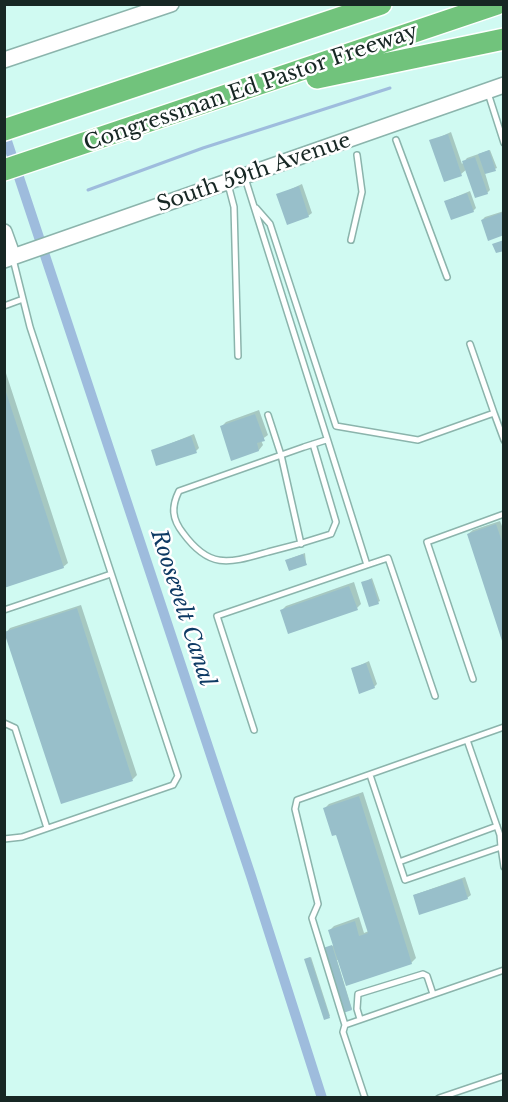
<!DOCTYPE html>
<html>
<head>
<meta charset="utf-8">
<style>
	body { margin:0 }
	#map { position:relative; width:508px; height:1102px; overflow:hidden; background:#d0faf2; font-family:"Libre Baskerville",serif }
	canvas { display:block }
	.frame { position:absolute; inset:0; border:6px solid #172724; pointer-events:none }
</style>
</head>
<body>
<div id="map">
<canvas width="508" height="1102"></canvas>
<div class="frame"></div>
</div>
<script>
const ctx = document.querySelector('canvas').getContext('2d');
ctx.lineJoin = 'round';
function paint(path, color) { ctx.fillStyle = color; ctx.fill(path, 'evenodd'); }
function strokePath(path, color, width, dash) { ctx.strokeStyle = color; ctx.lineWidth = width; ctx.lineCap = dash ? 'butt' : 'round'; ctx.setLineDash(dash || []); ctx.stroke(path); }
function label(font, color, halo, rows, align = 'center') {
  ctx.font = font + ' "Libre Baskerville",serif'; ctx.lineWidth = 5; ctx.setLineDash([]); ctx.textBaseline = 'middle'; ctx.strokeStyle = halo; ctx.fillStyle = color; for (const [text, x, y, turn = 0] of rows) {
    ctx.save(); ctx.translate(x, y); ctx.rotate((+turn || 0) * Math.PI / 180); ctx.textAlign = isNaN(turn) ? turn : align; if (halo) ctx.strokeText(text, 0, 0); ctx.fillText(text, 0, 0); ctx.restore();
  }
}
const shadow = new Path2D(`
	M 451,132 L 462,164 L 467,158 L 490,150 L 497,168 L 485,173 L 490,190 L 487,193 L 467,169 L 461,174 L 431,141 Z
	M 302,184 L 312,213 L 308,216 L 278,195 Z
	M 470,191 L 476,208 L 473,211 L 446,201 Z
	M 504,211 L 504,234 L 482,220 L 485,217 Z
	M 4,367 L 68,563 L 63,567 L 4,586 Z
	M 259,410 L 268,435 L 261,440 L 263,445 L 259,450 L 232,459 L 221,427 L 226,422 Z
	M 194,434 L 199,448 L 196,451 L 152,451 Z
	M 500,521 L 504,531 L 504,641 L 468,534 L 473,530 Z
	M 305,553 L 306,563 L 287,560 L 289,559 Z
	M 372,578 L 380,601 L 378,602 L 363,583 Z
	M 354,582 L 361,604 L 357,608 L 282,610 L 286,606 Z
	M 81,605 L 137,775 L 133,779 L 62,802 L 6,633 L 10,628 Z
	M 369,661 L 377,684 L 374,687 L 352,669 Z
	M 363,792 L 416,958 L 411,963 L 337,960 L 352,1009 L 344,1011 L 325,948 L 335,945 L 330,930 L 334,926 L 359,917 L 364,933 L 369,931 L 336,833 L 325,808 L 329,804 Z
	M 465,877 L 471,895 L 467,898 L 414,895 Z
	M 311,957 L 330,1016 L 325,1018 L 305,960 Z`);
const stream = new Path2D(`
	M 88,190 L 203,148 L 390,88`);
const canal = new Path2D(`
	M 4,132 L 251,876 L 322,1098`);
const building = new Path2D(`
	M 448,134 L 462,176 L 444,182 L 429,140 Z
	M 489,150 L 496,171 L 485,174 L 478,154 Z
	M 475,157 L 488,194 L 475,198 L 462,161 Z
	M 299,186 L 309,217 L 287,225 L 276,194 Z
	M 467,193 L 474,212 L 451,220 L 444,201 Z
	M 504,212 L 504,235 L 488,241 L 481,220 Z
	M 504,240 L 504,251 L 496,253 L 492,244 Z
	M 4,386 L 64,568 L 4,588 Z
	M 255,414 L 265,441 L 257,443 L 259,451 L 231,461 L 220,426 Z
	M 191,436 L 197,453 L 156,466 L 151,450 Z
	M 496,524 L 504,547 L 503,644 L 467,534 Z
	M 303,554 L 307,565 L 289,571 L 285,560 Z
	M 371,579 L 379,604 L 369,607 L 361,582 Z
	M 349,586 L 358,610 L 288,634 L 280,610 Z
	M 77,608 L 133,781 L 61,804 L 4,632 Z
	M 366,663 L 375,688 L 359,694 L 351,668 Z
	M 359,796 L 412,964 L 346,986 L 328,930 L 355,921 L 359,936 L 368,933 L 336,835 L 332,836 L 323,808 Z
	M 462,879 L 468,899 L 419,915 L 413,895 Z
	M 332,945 L 352,1010 L 343,1013 L 323,948 Z
	M 310,957 L 330,1018 L 324,1020 L 304,959 Z`);
const lane = new Path2D(`
	M 488,93 L 504,143
	M 396,140 L 447,277
	M 245,178 L 367,565 L 217,616 L 254,730
	M 228,184 L 234,207 L 238,356
	M 256,208 L 270,224 L 336,426 L 418,440 L 494,413 L 470,344
	M 351,240 L 362,192 L 357,155
	M 4,306 L 23,299
	M 494,413 L 504,440
	M 268,415 L 281,455 L 301,544
	M 313,444 L 336,522 L 331,534 C 310,541 289,547 268,552 C 229,563 210,570 183,533 C 172,519 171,507 179,491 L 304,447 L 326,440
	M 367,565 L 388,558 L 435,696
	M 4,610 L 111,574
	M 473,679 L 427,542 L 504,514
	M 4,723 L 15,728 L 47,828
	M 370,775 L 405,880 L 501,847 L 500,835 L 467,740
	M 4,839 L 22,837 L 173,785 L 178,776 L 30,327 L 13,259
	M 501,847 L 504,867
	M 399,862 L 497,826
	M 360,1019 L 357,1009 L 358,994 L 423,974 L 427,976 L 433,994
	M 345,1025 L 504,970
	M 365,1098 L 343,1032 L 345,1025 L 312,918 L 318,904 L 295,809 L 297,800 L 504,727
	M 439,1098 L 504,1076`);
const secondary = new Path2D(`
	M 4,60 L 171,4
	M 4,232 L 13,257
	M 4,260 L 504,85`);
const highway = new Path2D(`
	M 317,78 L 504,39
	M 4,130 L 381,4
	M 4,170 L 497,4`);
const streetNames = [
	["Congressman Ed Pastor Freeway",251,88,-19],
	["South 59th Avenue",254,173,-19]
];
const waterNames = [
	["Roosevelt Canal",182,608,72]
];
paint(shadow, '#0003');
strokePath(stream, '#9ebcdd', 3);
strokePath(canal, '#9ebcdd', 10);
paint(building, '#98bfca');
strokePath(lane, '#8bb4ac', 8);
strokePath(secondary, '#8bb4ac', 18);
strokePath(highway, '#fff', 24);
strokePath(lane, '#fff', 5);
strokePath(secondary, '#fff', 15);
strokePath(highway, '#71c37c', 21);
label('21px', '#172724', '#fff', streetNames);
label('italic 22px', '#0e3a64', '#fff', waterNames);
</script>
</body>
</html>
